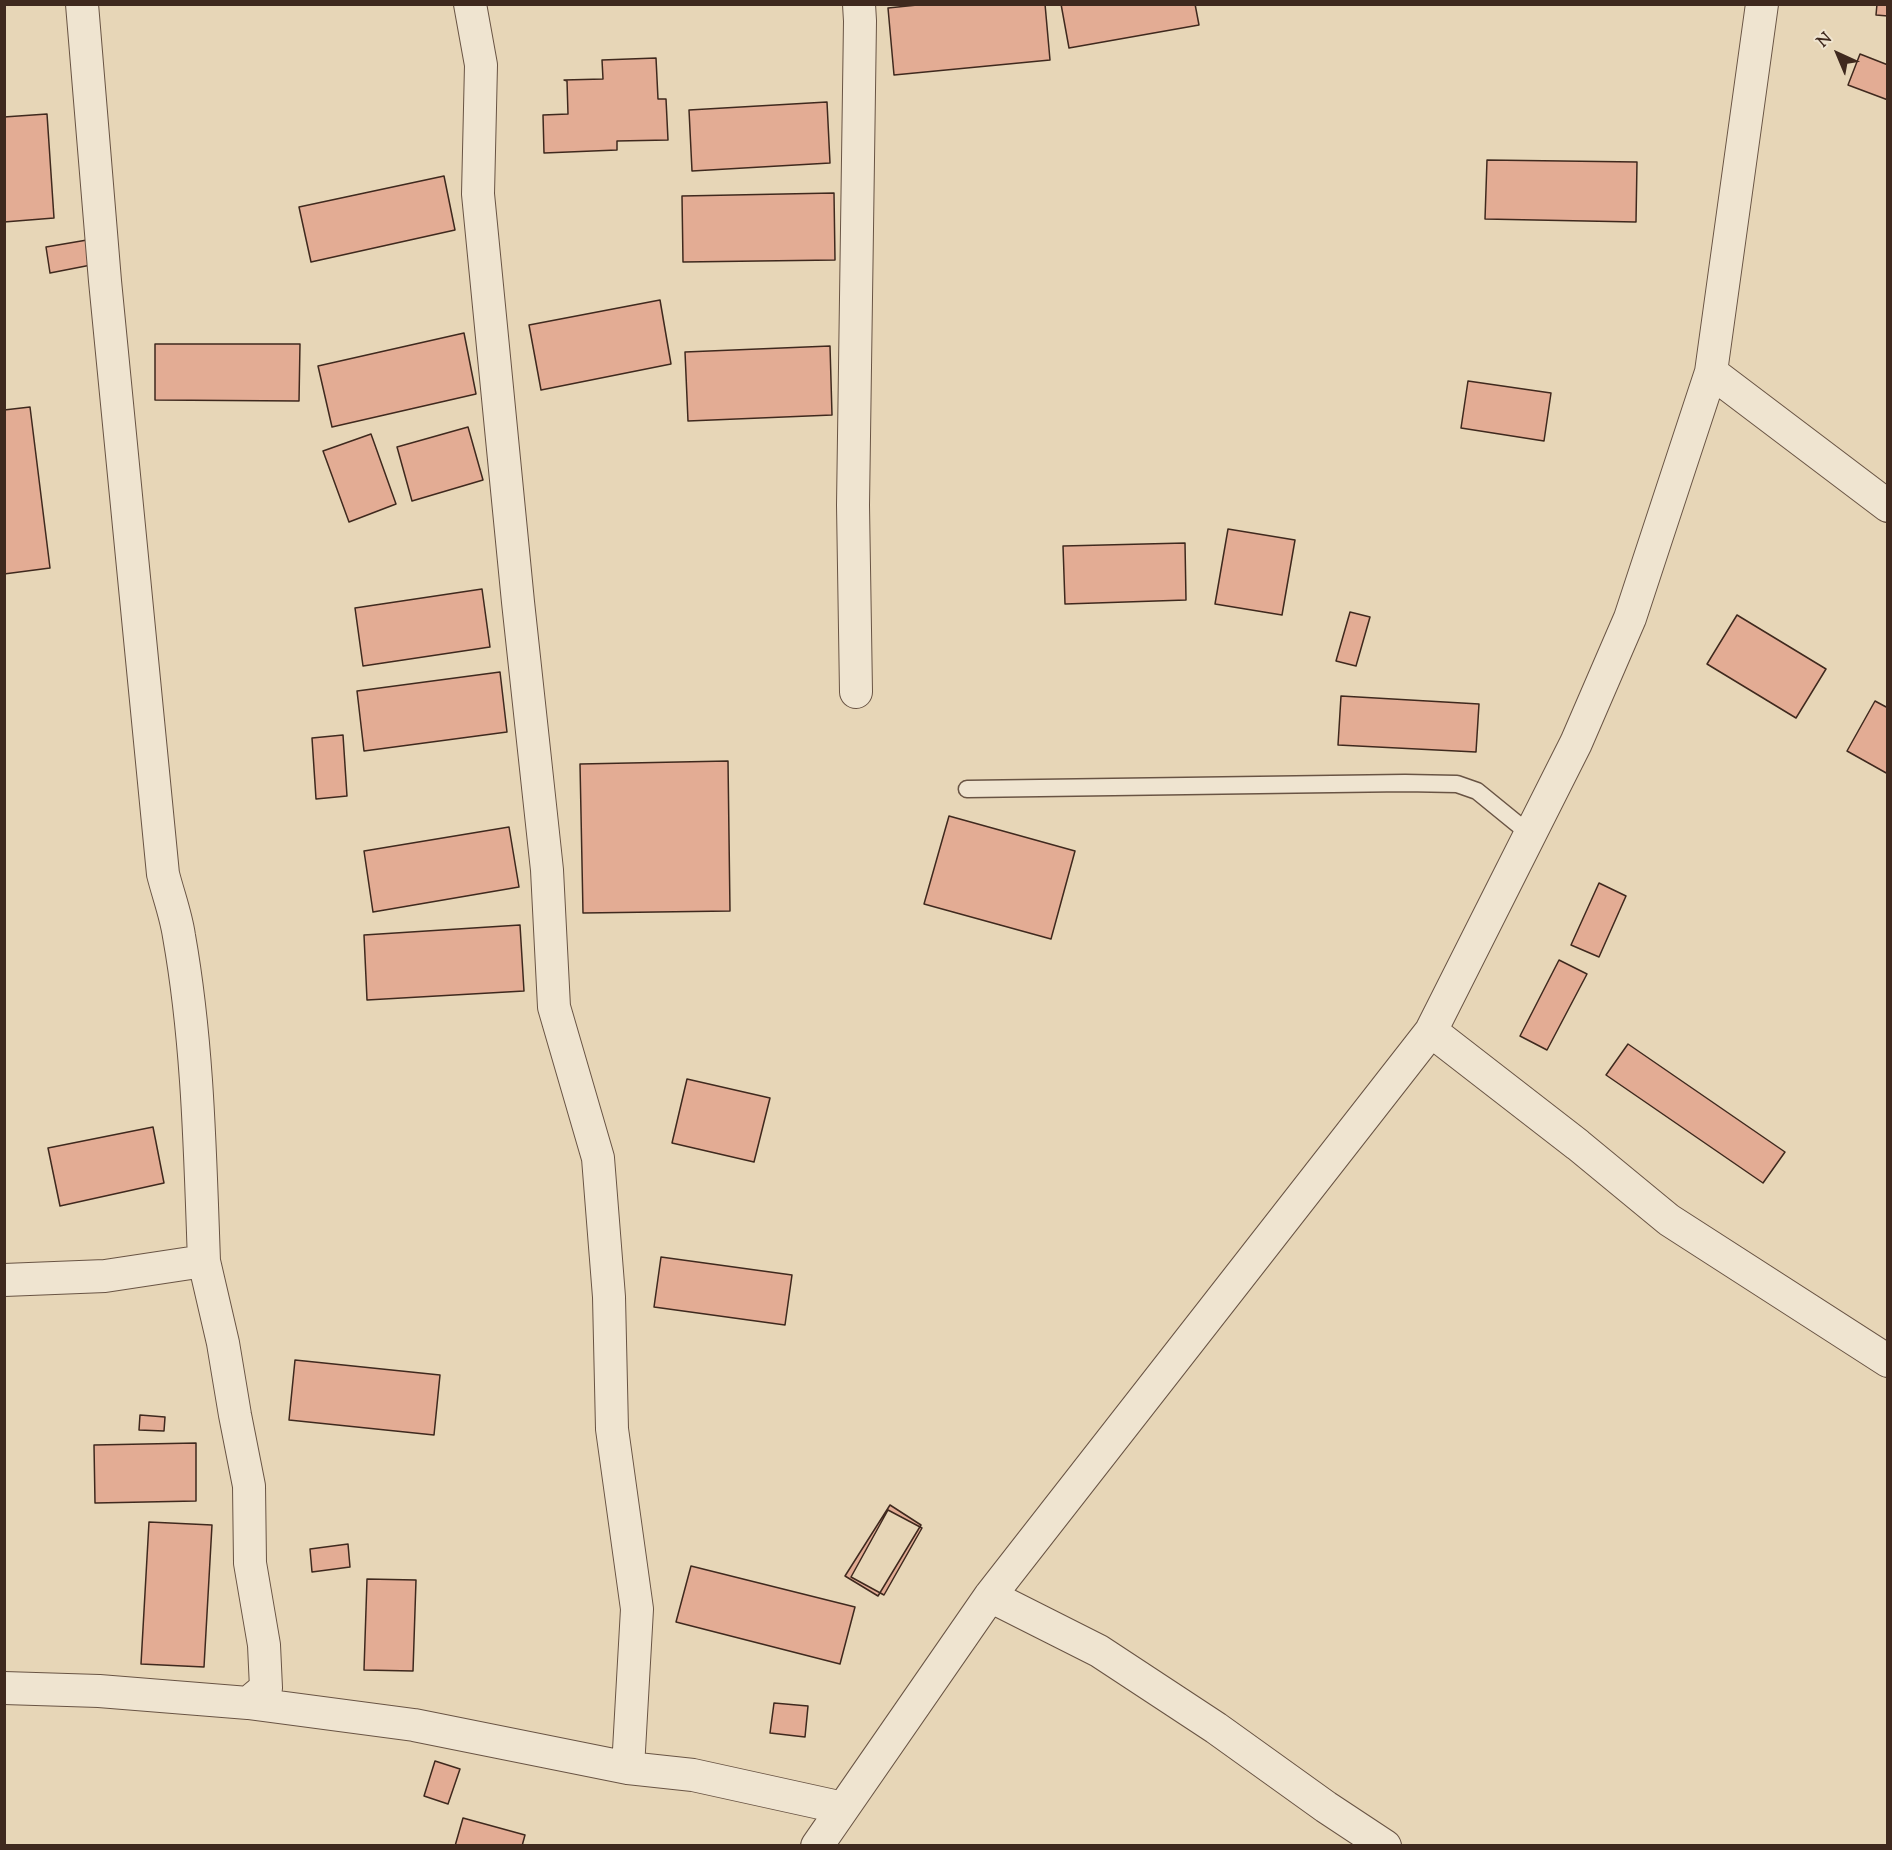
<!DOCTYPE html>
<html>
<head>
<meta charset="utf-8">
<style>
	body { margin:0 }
	#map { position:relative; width:1892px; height:1850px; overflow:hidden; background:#e7d6b7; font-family:"Sorts Mill Goudy",serif }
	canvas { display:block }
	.frame { position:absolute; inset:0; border:6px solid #3f291e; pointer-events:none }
	.north { position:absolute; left:1808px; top:24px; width:60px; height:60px; -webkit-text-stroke:4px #efe4d0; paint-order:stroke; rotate:316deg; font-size:16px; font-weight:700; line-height:24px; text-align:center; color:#3f291e }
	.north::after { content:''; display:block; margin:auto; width:21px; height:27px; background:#3f291e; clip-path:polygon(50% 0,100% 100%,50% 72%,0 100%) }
</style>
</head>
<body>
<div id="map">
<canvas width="1892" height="1850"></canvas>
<div class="frame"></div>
<div class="north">N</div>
</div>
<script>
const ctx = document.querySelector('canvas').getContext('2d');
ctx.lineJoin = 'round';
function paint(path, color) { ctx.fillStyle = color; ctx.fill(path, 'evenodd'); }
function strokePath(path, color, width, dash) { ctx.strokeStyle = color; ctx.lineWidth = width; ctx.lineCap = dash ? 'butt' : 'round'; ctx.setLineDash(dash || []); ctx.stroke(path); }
const building = new Path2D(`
	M 927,4 L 1045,4 L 1050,60 L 894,75 L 888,8 Z
	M 1061,4 L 1195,4 L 1199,25 L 1069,48 Z
	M 1877,4 L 1888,4 L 1888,16 L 1876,15 Z
	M 1860,54 L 1888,65 L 1888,100 L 1848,85 Z
	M 656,58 L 658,99 L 666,99 L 668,140 L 617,141 L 617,150 L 544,153 L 543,115 L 568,114 L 567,81 L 564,80 L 603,79 L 602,60 Z
	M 827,102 L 830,163 L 692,171 L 689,110 Z
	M 47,114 L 54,218 L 4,222 L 4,117 Z
	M 1487,160 L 1637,162 L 1636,222 L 1485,219 Z
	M 444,176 L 455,230 L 311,262 L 299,207 Z
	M 834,193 L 835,260 L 683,262 L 682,196 Z
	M 87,240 L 91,265 L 50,273 L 46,247 Z
	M 660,300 L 671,364 L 541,390 L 529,325 Z
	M 464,333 L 476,394 L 332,427 L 318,366 Z
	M 155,344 L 300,344 L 299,401 L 155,400 Z
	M 830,346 L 832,415 L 688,421 L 685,352 Z
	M 1468,381 L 1551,393 L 1544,441 L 1461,428 Z
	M 30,407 L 50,568 L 4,574 L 4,410 Z
	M 468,427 L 483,480 L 412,501 L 397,447 Z
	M 371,434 L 396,504 L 349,522 L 323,451 Z
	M 1228,529 L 1295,540 L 1282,615 L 1215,604 Z
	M 1185,543 L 1186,600 L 1065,604 L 1063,546 Z
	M 482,589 L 490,647 L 363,666 L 355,608 Z
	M 1350,612 L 1370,617 L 1356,666 L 1336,661 Z
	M 1737,615 L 1826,669 L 1796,718 L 1707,664 Z
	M 500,672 L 507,732 L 364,751 L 357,691 Z
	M 1341,696 L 1479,704 L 1476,752 L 1338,745 Z
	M 1875,701 L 1888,708 L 1888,774 L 1847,751 Z
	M 343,735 L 347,796 L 316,799 L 312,738 Z
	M 728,761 L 730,911 L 583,913 L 580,764 Z
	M 949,816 L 1075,851 L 1051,939 L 924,904 Z
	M 509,827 L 519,887 L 373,912 L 364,851 Z
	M 1599,883 L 1626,896 L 1599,957 L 1571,945 Z
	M 520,925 L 524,991 L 367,1000 L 364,935 Z
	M 1559,960 L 1587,974 L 1547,1050 L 1520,1036 Z
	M 1628,1044 L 1785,1152 L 1763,1183 L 1606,1075 Z
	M 687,1079 L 770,1098 L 754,1162 L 672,1143 Z
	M 153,1127 L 164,1183 L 60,1206 L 48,1148 Z
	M 661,1257 L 792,1275 L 785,1325 L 654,1307 Z
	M 295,1360 L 440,1375 L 434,1435 L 289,1420 Z
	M 140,1415 L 165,1417 L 164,1431 L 139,1430 Z
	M 196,1443 L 196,1501 L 95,1503 L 94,1445 Z
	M 890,1505 L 921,1525 L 878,1596 L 845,1576 Z
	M 888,1510 L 922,1528 L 884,1595 L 851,1577 Z
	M 149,1522 L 212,1525 L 204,1667 L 141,1664 Z
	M 348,1544 L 350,1567 L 312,1572 L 310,1549 Z
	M 691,1566 L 855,1607 L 840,1664 L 676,1622 Z
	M 367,1579 L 416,1580 L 413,1671 L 364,1670 Z
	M 774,1703 L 808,1706 L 805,1737 L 770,1733 Z
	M 435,1761 L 460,1769 L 448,1804 L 424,1796 Z
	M 463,1818 L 525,1835 L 522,1846 L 455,1846 Z`);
const service = new Path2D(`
	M 967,789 L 1405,783 L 1457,784 L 1477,791 L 1531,835`);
const minor = new Path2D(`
	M 82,4 L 105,281 L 163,874 C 168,894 176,915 179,936 C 198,1043 200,1152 204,1261
	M 470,4 L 481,65 L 478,194 L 518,602 L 547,870 L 554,1007 L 598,1158 L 609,1297 L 612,1429 L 637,1609 L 628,1768
	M 1711,372 L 1888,506
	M 856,692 L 853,505 L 860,21 L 859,4
	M 1431,1031 L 1578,1145 L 1669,1220 L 1888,1361
	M 4,1280 L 105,1276 L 204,1261 L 223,1343 L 235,1415 L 249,1486 L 250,1563 L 264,1645 L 266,1688 L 248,1703
	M 990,1596 L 1099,1651 L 1216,1728 L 1326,1807 L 1385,1846
	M 4,1688 L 99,1691 L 248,1703 L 414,1725 L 628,1768 L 693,1775 L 843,1808
	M 817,1846 L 990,1596 L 1431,1031 L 1576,743 L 1630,618 L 1711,372 L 1762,4`);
paint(building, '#e3ac94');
strokePath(building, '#3f291e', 1.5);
strokePath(service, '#695444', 19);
strokePath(minor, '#695444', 34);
strokePath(service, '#efe4d0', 16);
strokePath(minor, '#efe4d0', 32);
</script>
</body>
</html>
